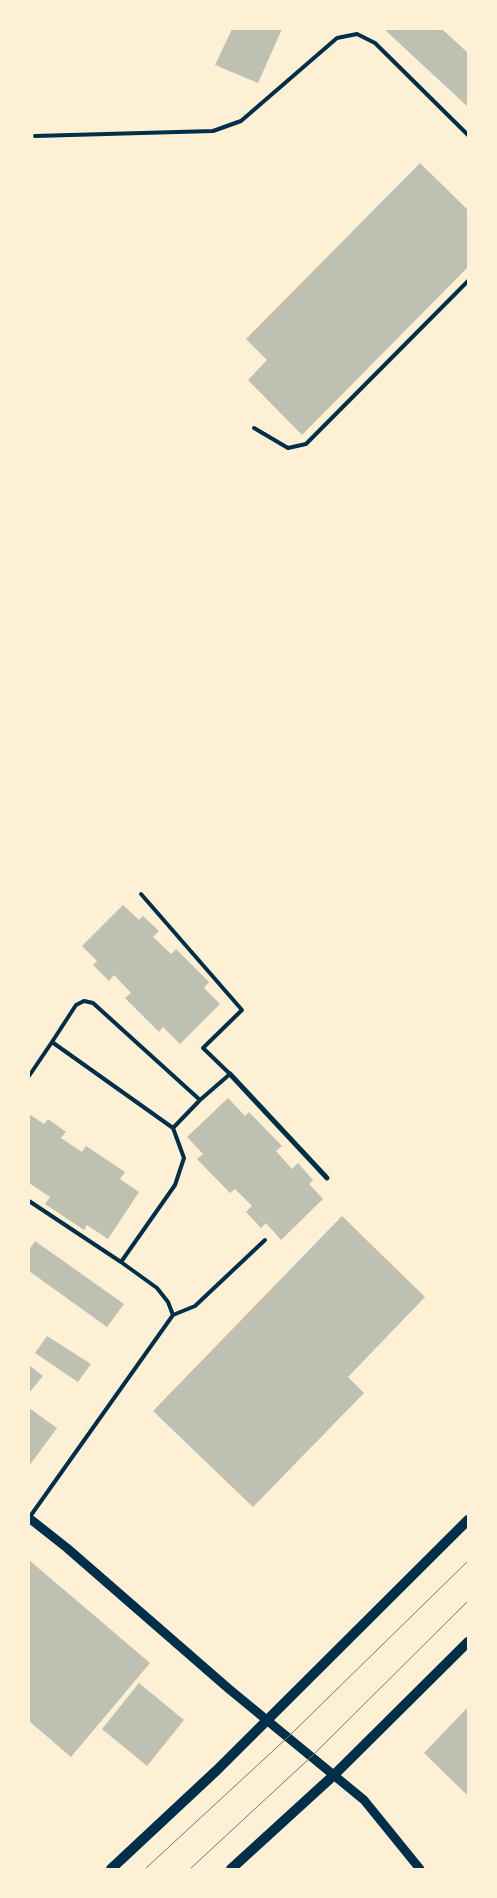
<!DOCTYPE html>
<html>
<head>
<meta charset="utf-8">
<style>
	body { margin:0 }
	#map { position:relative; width:497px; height:1898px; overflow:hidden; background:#fdf0d5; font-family:Poppins,sans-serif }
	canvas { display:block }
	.frame { position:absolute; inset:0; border:30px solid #fdf0d5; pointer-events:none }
</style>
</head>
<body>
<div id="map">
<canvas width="497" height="1898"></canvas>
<div class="frame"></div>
</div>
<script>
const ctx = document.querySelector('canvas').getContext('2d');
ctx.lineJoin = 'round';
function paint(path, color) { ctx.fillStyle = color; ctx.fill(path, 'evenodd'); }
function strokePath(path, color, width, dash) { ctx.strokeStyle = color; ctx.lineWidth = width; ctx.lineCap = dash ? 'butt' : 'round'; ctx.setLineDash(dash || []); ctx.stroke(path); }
const building = new Path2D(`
	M 232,29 L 282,29 L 258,83 L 215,65 Z
	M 384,29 L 442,29 L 468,53 L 468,107 Z
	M 420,163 L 468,210 L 468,267 L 302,435 L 248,380 L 267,360 L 246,339 Z
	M 123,905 L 139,920 L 143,916 L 159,931 L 153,937 L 171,954 L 176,949 L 209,982 L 204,988 L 220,1004 L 180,1044 L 163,1027 L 159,1032 L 125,998 L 131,993 L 114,975 L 109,981 L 93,965 L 97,961 L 82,946 Z
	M 228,1098 L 245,1116 L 249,1112 L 282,1146 L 276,1151 L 292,1169 L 298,1163 L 313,1180 L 309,1184 L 323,1199 L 281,1240 L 266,1223 L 261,1228 L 246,1212 L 252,1206 L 235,1189 L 230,1193 L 197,1159 L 203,1154 L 187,1137 Z
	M 29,1114 L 44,1124 L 48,1119 L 66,1132 L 61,1138 L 82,1152 L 86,1146 L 125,1172 L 120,1179 L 139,1192 L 108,1239 L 87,1225 L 84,1230 L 45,1204 L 50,1197 L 29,1183 Z
	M 342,1216 L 425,1297 L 348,1377 L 364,1393 L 253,1507 L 153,1411 Z
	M 35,1241 L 124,1304 L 107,1327 L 29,1271 L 29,1250 Z
	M 47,1336 L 91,1364 L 78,1382 L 35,1353 Z
	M 29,1365 L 43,1376 L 29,1393 Z
	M 29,1408 L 57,1428 L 29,1466 Z
	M 29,1560 L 150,1663 L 71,1757 L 29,1721 Z
	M 139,1683 L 184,1720 L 147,1766 L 102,1729 Z
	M 468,1707 L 468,1796 L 424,1753 Z`);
const service = new Path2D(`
	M 35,136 L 213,131 L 241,121 L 337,38 L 357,34 L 375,43 L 468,135
	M 254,428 L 288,448 L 306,444 L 468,281
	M 141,894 L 242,1010 L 203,1048 L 230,1074 L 200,1100
	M 52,1042 L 76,1005 L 84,1001 L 93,1003 L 200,1100 L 173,1128
	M 29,1076 L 52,1042 L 173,1128 L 184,1158 L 175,1185 L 121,1262
	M 29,1201 L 121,1262 L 157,1288 L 168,1302 L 173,1315
	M 29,1518 L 173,1315 L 195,1306 L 265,1240`);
const minor = new Path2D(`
	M 230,1074 L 327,1178`);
const tertiary = new Path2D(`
	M 29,1518 L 67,1548 L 229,1689 L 364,1800 L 420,1869`);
const secondary = new Path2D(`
	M 111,1869 L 217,1770 L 468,1520
	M 231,1869 L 334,1775 L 468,1642`);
const tram = new Path2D(`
	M 145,1869 L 288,1737 L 468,1561
	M 190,1869 L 312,1756 L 468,1601`);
paint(building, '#bec0b2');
strokePath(service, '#003049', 4);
strokePath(minor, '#003049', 5);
strokePath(tertiary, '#003049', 9);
strokePath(secondary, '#003049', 10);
strokePath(tram, '#657d81', 1);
</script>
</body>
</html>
